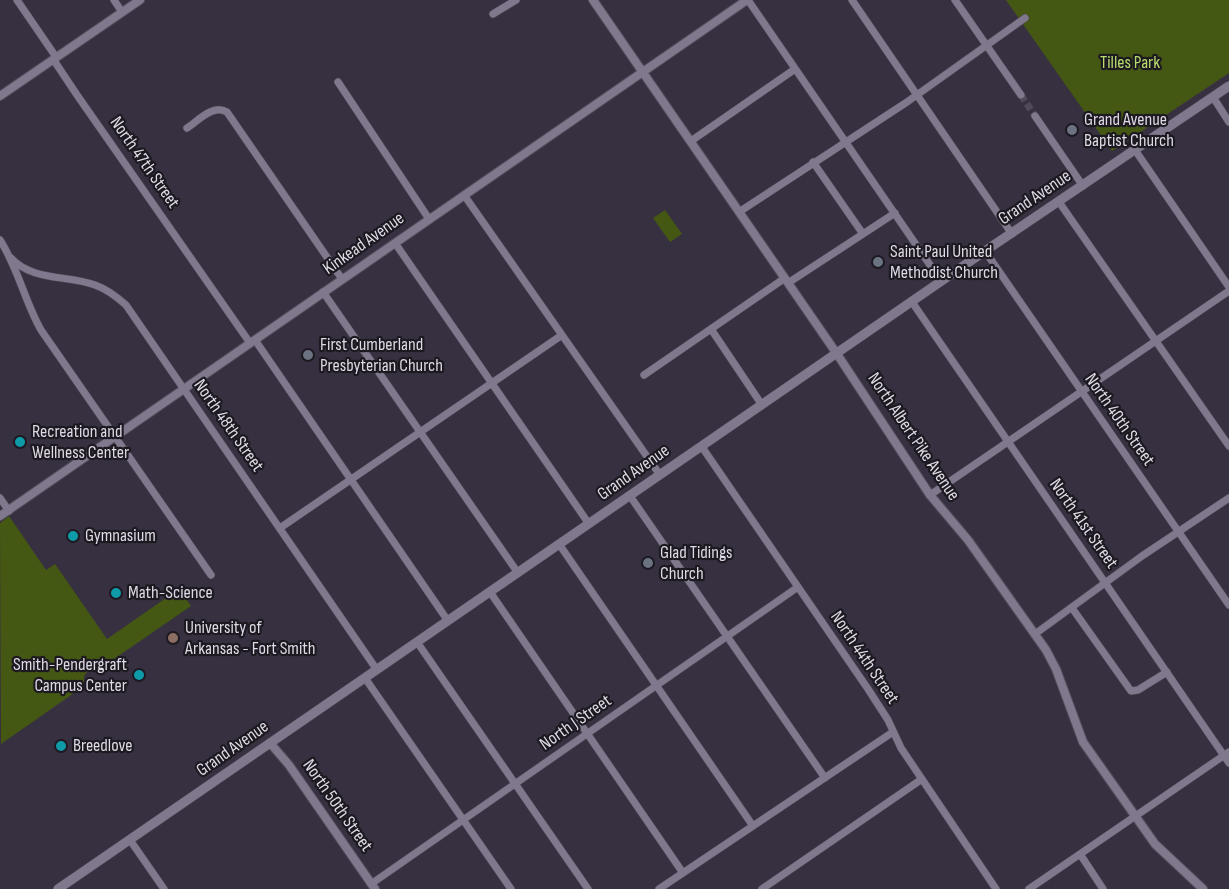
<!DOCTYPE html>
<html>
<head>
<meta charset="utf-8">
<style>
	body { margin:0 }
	canvas { display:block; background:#373040 }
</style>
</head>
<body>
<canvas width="1229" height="889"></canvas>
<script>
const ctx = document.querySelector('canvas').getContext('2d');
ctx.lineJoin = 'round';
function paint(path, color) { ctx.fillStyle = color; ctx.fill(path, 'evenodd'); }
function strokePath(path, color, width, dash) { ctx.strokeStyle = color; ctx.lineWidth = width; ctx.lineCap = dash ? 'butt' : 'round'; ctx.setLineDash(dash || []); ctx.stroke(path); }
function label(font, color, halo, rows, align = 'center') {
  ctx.font = font + ' "Sofia Sans Condensed",sans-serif'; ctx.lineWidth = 4.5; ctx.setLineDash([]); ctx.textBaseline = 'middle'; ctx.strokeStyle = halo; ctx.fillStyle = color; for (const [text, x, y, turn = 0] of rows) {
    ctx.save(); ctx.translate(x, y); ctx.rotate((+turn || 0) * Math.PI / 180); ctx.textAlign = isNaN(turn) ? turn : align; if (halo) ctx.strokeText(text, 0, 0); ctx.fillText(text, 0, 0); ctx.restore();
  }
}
const green = new Path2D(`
	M 1006,0 L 1229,0 L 1229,73 L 1112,151 Z
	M 665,210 L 682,234 L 670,242 L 653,218 Z
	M 9,516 L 46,570 L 55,564 L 107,639 L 179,589 L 191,606 L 98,670 L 87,672 L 84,676 L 84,686 L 1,744 L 0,523 Z`);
const minorTunnel = new Path2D(`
	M 1021,95 L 1035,116`);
const minor = new Path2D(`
	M 17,0 L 56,57 L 55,62 L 77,95 L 250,343
	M 114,0 L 122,12
	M 748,0 L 941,281
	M 852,0 L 1012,234
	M 955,0 L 1021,95
	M 493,14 L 516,0
	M 338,82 L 429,219
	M 1213,97 L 1229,122
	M 1035,116 L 1083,186
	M 187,128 C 199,120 213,104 227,112 L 342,279
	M 691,141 L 795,69
	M 1135,150 L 1229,287
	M 813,162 L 863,234
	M 464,195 L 660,475
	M 1059,202 L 1229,446
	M 739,212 L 907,102 L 1025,18
	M 0,240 C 18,268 25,302 41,330 L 211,575
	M 395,243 L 589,524
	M 985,251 L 1229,605
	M 11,258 C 32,281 67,275 95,285 C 107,289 117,297 126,305 L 377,670
	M 788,283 L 895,213
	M 323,292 L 518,573
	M 912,302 L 1229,763
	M 711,329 L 762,405
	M 255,340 L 448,621
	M 644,375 L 785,278
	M 702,447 L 868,689 L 888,720 L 901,748 L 996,889
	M 930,495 L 1229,291
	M 630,496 L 825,778
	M 0,498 L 9,511
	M 280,528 L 562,335
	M 559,544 L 753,826
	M 490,592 L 683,873
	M 1072,608 L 1131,691 L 1138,690 L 1167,672
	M 1035,634 L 1142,556 L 1229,498
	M 417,642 L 588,889
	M 365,678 L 511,889
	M 130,840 L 164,889
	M 1080,854 L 1103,889
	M 371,884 L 798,587
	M 659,889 L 893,732
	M 762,889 L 922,779
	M 1029,889 L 1229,752`);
const tertiary = new Path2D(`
	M 593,0 L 837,354 L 930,495 L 968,540 L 1046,650 L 1056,669 L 1083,742 L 1155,844 L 1203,889
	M 0,96 L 140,0
	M 0,516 L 747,0
	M 270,743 L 289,765 L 375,889`);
const secondary = new Path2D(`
	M 58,889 L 985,251 L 1229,86`);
const markers = [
	[1072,130,6,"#6b7280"],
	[878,262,6,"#6b7280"],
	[308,355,6,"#6b7280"],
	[20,442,6,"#0f9aa8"],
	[73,536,6,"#0f9aa8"],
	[648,563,6,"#6b7280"],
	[116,593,6,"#0f9aa8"],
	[173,638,6,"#8d6e63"],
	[139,675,6,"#0f9aa8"],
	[61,746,6,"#0f9aa8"]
];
const parkNames = [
	["Tilles Park",1130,63]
];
const poiNames = [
	["Grand Avenue",1084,120],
	["Baptist Church",1084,141],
	["Saint Paul United",890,252],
	["Methodist Church",890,273],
	["First Cumberland",320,345],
	["Presbyterian Church",320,366],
	["Recreation and",32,432],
	["Wellness Center",32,453],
	["Gymnasium",85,536],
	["Glad Tidings",660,553],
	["Church",660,574],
	["Math-Science",128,593],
	["University of",185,628],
	["Arkansas - Fort Smith",185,649],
	["Smith-Pendergraft",127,665,"right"],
	["Campus Center",127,686,"right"],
	["Breedlove",73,746]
];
const streetNames = [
	["North 47th Street",144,163,55],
	["Grand Avenue",1035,198,-34],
	["Kinkead Avenue",364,244,-35],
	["North 40th Street",1119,420,55],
	["North 48th Street",228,426,55],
	["North Albert Pike Avenue",913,437,56],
	["Grand Avenue",634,473,-35],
	["North 41st Street",1083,524,55],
	["North 44th Street",864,658,56],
	["North J Street",576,723,-35],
	["Grand Avenue",233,749,-35],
	["North 50th Street",337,806,55]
];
paint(green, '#445813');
strokePath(minorTunnel, '#504a59', 7, [7, 3.5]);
strokePath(minor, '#544e5c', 8);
strokePath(tertiary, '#544e5c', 10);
strokePath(secondary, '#544e5c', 10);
strokePath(minor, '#80788c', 7);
strokePath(tertiary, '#80788c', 8);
strokePath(secondary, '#80788c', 9);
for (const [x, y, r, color] of markers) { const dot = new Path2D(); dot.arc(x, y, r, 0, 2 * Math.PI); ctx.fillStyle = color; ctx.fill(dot); strokePath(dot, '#1d1921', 2); }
label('18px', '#b7dc6e', '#1d1921', parkNames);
label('18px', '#dfdae5', '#1d1921', poiNames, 'left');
label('18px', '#dfdae5', '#1d1921', streetNames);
</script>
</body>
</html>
